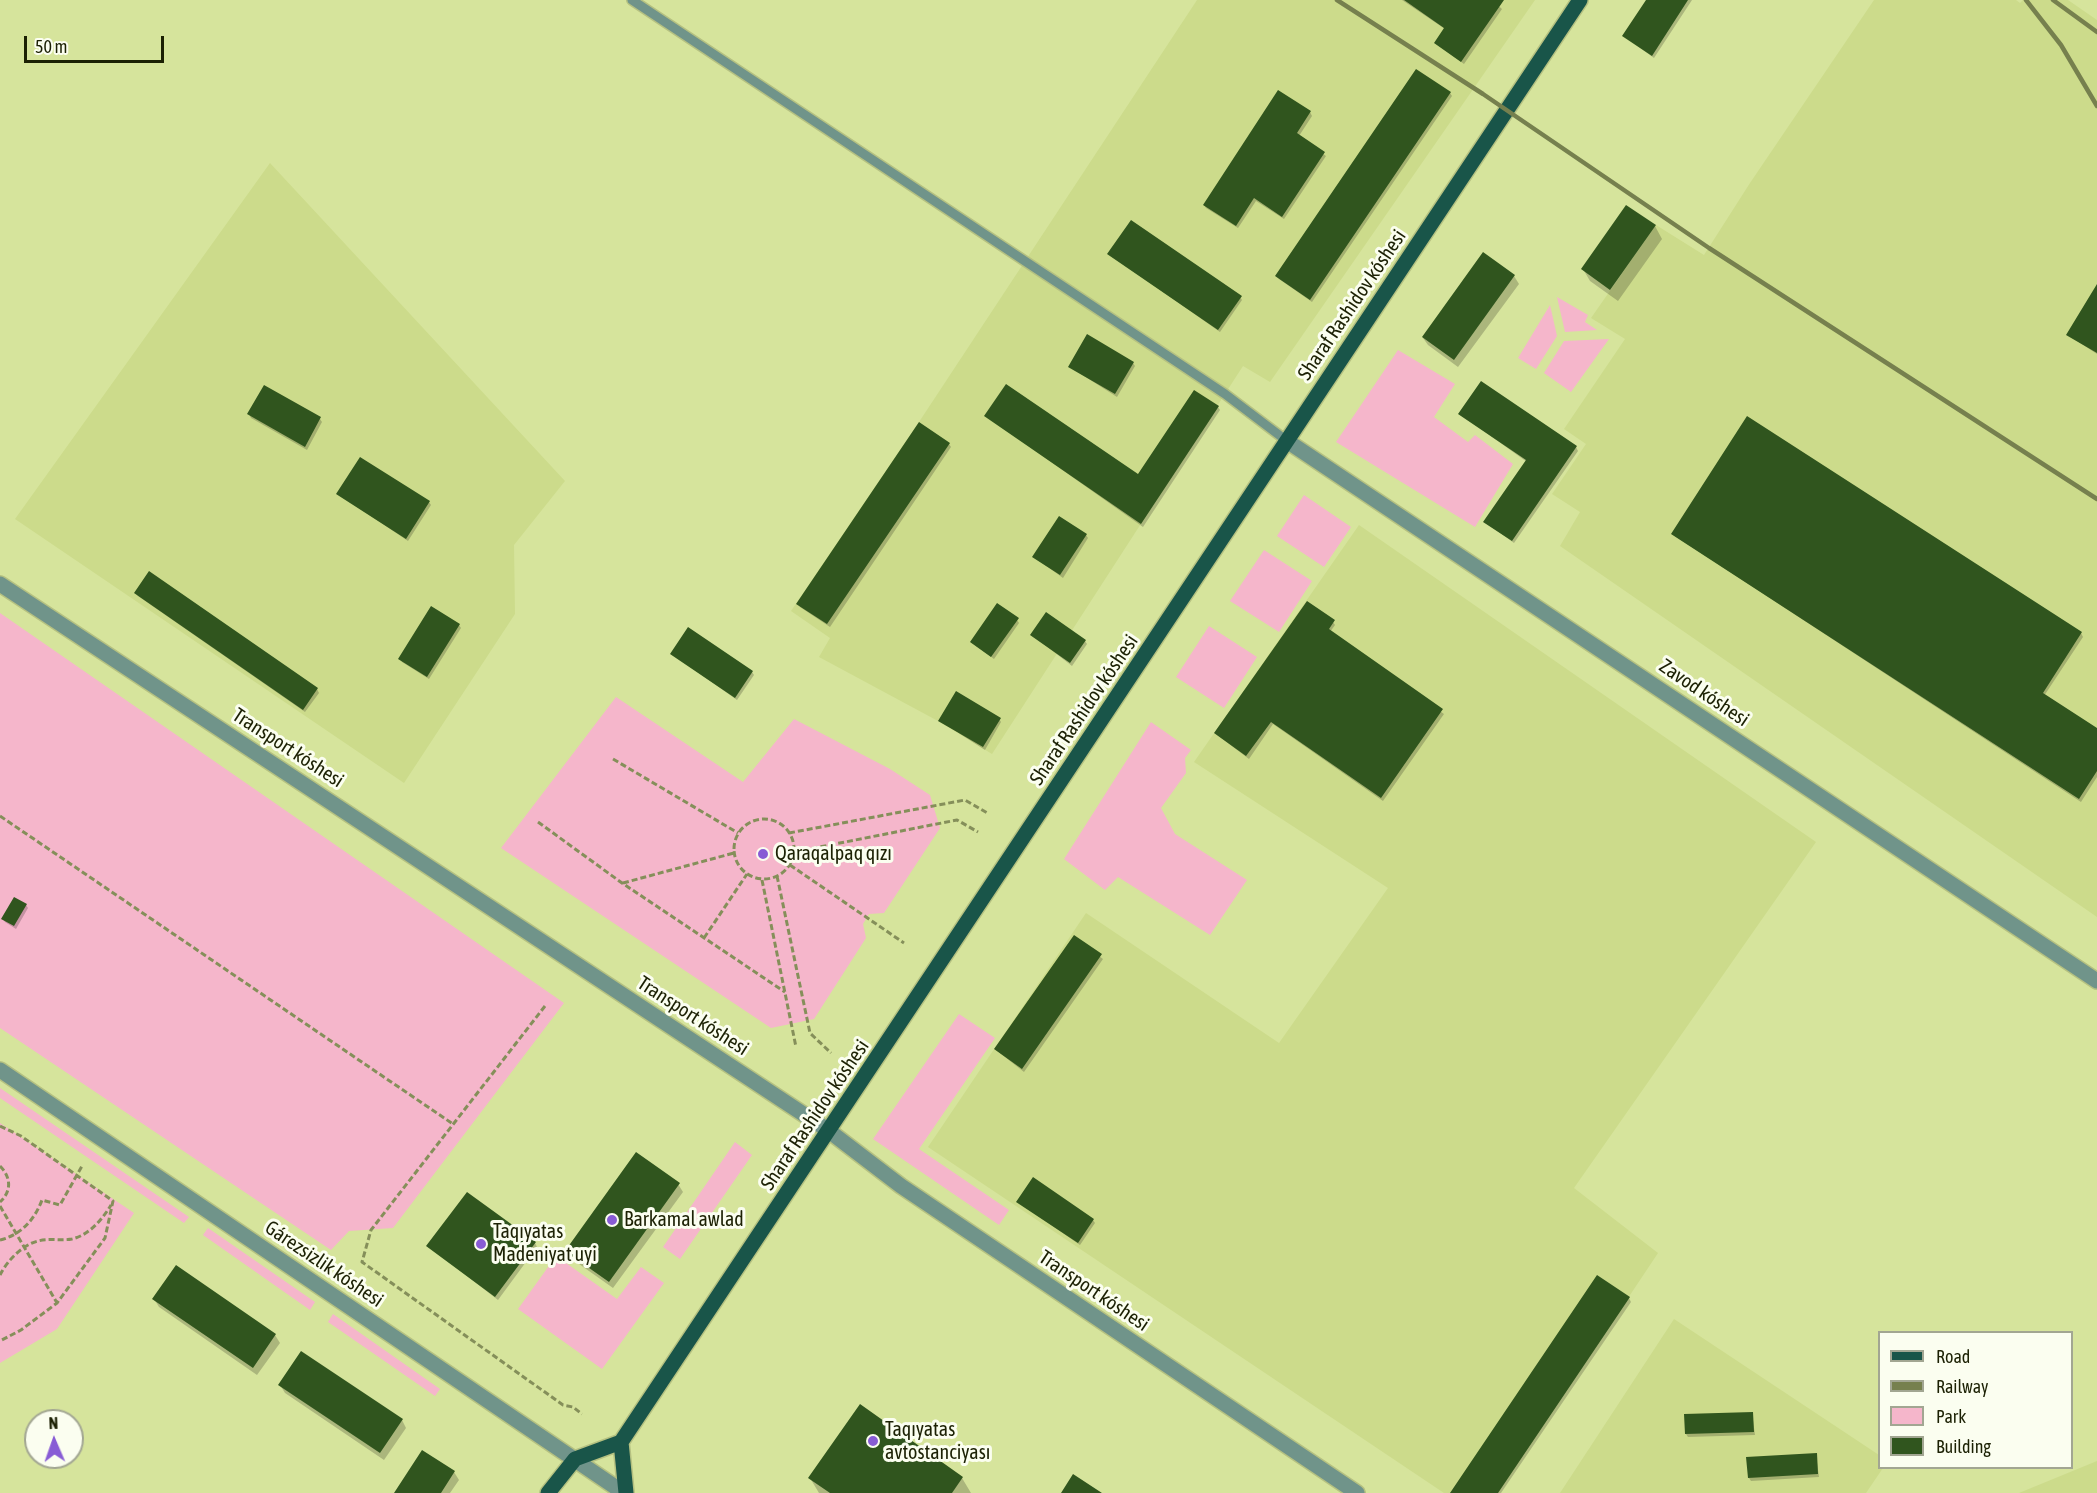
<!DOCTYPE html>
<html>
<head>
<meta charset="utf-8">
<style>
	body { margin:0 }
	#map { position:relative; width:2097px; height:1493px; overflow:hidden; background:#d6e49c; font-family:"Asap Condensed",sans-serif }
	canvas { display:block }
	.legend { position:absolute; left:1878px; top:1331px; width:195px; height:138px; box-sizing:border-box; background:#fbfef0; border:2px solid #a2a692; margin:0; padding:8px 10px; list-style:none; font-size:18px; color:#1c2104 }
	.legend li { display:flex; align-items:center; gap:12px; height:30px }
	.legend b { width:30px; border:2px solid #a2a692 }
	.north { position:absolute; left:24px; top:1409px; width:60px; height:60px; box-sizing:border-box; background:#fbfef0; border:2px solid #a2a692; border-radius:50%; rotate:358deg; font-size:16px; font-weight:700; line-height:24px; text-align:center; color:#1c2104 }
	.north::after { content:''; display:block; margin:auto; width:21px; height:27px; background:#885cd5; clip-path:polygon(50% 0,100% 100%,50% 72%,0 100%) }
	.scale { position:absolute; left:24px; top:36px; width:140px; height:27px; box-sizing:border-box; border:3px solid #1c2104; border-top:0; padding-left:8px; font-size:18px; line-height:21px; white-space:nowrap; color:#1c2104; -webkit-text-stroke:4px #fbfef0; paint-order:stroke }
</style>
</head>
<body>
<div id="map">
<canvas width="2097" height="1493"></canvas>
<ul class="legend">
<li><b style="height:8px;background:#195549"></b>Road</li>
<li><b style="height:8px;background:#76804e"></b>Railway</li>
<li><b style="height:16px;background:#f5b6cb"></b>Park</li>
<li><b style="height:16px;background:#30551e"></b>Building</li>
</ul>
<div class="north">N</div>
<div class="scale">50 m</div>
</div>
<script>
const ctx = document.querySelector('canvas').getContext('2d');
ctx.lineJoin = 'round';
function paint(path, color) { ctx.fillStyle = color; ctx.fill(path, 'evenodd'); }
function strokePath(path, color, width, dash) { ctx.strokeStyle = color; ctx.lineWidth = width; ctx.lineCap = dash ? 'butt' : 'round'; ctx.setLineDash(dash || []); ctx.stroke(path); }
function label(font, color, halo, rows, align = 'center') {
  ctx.font = font + ' "Asap Condensed",sans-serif'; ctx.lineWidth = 6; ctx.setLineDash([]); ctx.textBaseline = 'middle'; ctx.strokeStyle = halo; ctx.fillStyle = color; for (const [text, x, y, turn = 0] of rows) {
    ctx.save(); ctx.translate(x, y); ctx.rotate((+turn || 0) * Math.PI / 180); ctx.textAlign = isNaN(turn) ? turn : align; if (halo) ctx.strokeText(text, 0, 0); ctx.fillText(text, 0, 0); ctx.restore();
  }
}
const built = new Path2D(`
	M 1197,0 L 1535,0 L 1270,382 L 1243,366 L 992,754 L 938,721 L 819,657 L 830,638 L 791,611 L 919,422 Z
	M 1874,0 L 2016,0 L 2020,3 L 2023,0 L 2068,0 L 2097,20 L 2097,917 L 1560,546 L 1580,512 L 1552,494 L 1586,444 L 1564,429 L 1625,339 L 1591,318 L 1656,225 L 1704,255 L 1750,183 Z
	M 270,163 L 565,481 L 514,545 L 515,614 L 404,783 L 15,519 Z
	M 1359,525 L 1816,842 L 1574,1188 L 1658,1253 L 1498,1493 L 1444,1493 L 928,1147 L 1086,913 L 1279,1043 L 1388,888 L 1194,762 Z
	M 1674,1319 L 1879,1455 L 1880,1468 L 1883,1468 L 1866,1493 L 1560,1493 Z
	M 2097,1461 L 2097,1493 L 2019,1493 Z`);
const green = new Path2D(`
	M 1557,297 L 1588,315 L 1585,322 L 1597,330 L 1565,332 Z
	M 1550,305 L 1557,336 L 1536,369 L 1518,358 Z
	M 1609,339 L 1571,392 L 1544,373 L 1564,341 Z
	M 1398,350 L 1455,384 L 1434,417 L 1468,442 L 1475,435 L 1513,464 L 1475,527 L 1336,442 Z
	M 1304,495 L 1351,527 L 1324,567 L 1277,536 Z
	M 1264,550 L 1312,581 L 1279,632 L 1230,601 Z
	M 0,613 L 564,1003 L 393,1228 L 349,1231 L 331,1250 L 0,1028 Z
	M 1209,626 L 1257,657 L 1224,708 L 1176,677 Z
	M 616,697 L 743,782 L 794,719 L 890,769 L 930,795 L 940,828 L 884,913 L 869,914 L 863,924 L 866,938 L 814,1019 L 771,1028 L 501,848 Z
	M 1151,722 L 1191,750 L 1185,758 L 1186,773 L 1161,808 L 1175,834 L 1247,880 L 1210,935 L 1118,877 L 1105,890 L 1064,859 Z
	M 959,1014 L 995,1038 L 919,1149 L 1009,1210 L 999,1225 L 873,1139 Z
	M 0,1088 L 189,1217 L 184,1223 L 0,1098 Z
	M 0,1123 L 134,1213 L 57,1329 L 0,1363 Z
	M 735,1142 L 752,1155 L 680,1259 L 663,1247 Z
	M 208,1228 L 315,1302 L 310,1310 L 203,1235 Z
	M 556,1256 L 617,1299 L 641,1267 L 664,1283 L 602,1369 L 518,1309 Z
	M 333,1314 L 440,1389 L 435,1396 L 328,1322 Z`);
const shadow = new Path2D(`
	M 1402,0 L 1492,0 L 1502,9 L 1464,64 L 1435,43 L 1445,29 Z
	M 1648,0 L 1692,0 L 1654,58 L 1624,36 Z
	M 1450,93 L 1452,96 L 1312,302 L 1279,279 L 1277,276 Z
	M 1310,112 L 1312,116 L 1299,136 L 1326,156 L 1284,219 L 1256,201 L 1238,228 L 1206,208 L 1204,205 Z
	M 1655,226 L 1662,239 L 1618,301 L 1590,281 L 1583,269 Z
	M 1109,254 L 1240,297 L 1242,300 L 1220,332 Z
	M 1514,276 L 1519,284 L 1458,367 L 1428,345 L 1423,338 Z
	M 2097,286 L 2097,354 L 2068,335 Z
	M 1133,363 L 1135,366 L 1117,397 L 1070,367 Z
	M 265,387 L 320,419 L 322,422 L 307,450 L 251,418 L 249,414 Z
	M 1218,407 L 1220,410 L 1143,527 L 986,416 L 1138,477 Z
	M 1460,414 L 1576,447 L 1578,451 L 1514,543 L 1485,522 L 1527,462 Z
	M 949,444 L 951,447 L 830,627 L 800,607 L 798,604 Z
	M 338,494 L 429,502 L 431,505 L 408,541 Z
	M 1672,534 L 2081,633 L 2083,637 L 2044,696 L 2097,729 L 2097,777 L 2081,802 Z
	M 1086,535 L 1088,538 L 1063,578 L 1034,557 Z
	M 150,573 L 317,689 L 319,693 L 305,712 L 138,596 L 136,593 Z
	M 1017,620 L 1019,623 L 994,659 L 971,642 Z
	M 1333,622 L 1335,625 L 1330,632 L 1444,714 L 1383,801 L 1273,724 L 1249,759 L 1216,734 Z
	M 459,625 L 461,628 L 429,679 L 402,662 L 400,659 Z
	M 1032,635 L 1085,641 L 1087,644 L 1072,666 Z
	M 672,654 L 752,672 L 754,675 L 737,700 Z
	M 999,719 L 1001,722 L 985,750 L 940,721 Z
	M 26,905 L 28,908 L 16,929 L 5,922 L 3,919 Z
	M 1074,937 L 1103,959 L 1024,1072 L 996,1050 Z
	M 678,1184 L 683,1192 L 613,1288 L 572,1259 L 567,1251 Z
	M 1018,1202 L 1093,1220 L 1095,1223 L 1080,1245 Z
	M 535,1243 L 537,1247 L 498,1300 L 428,1246 Z
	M 1629,1298 L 1631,1302 L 1501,1493 L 1452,1493 Z
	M 154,1299 L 275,1335 L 280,1343 L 257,1375 L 159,1307 Z
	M 280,1385 L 402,1420 L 406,1428 L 384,1460 L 285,1393 Z
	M 1752,1413 L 1755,1435 L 1688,1437 L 1686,1434 Z
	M 423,1452 L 454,1472 L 459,1480 L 450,1493 L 396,1493 Z
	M 1816,1455 L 1819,1477 L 1751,1481 L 1749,1478 Z
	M 810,1478 L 962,1478 L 971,1493 L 819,1493 Z`);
const building = new Path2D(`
	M 1404,0 L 1504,0 L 1461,62 L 1434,43 L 1444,28 Z
	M 1646,0 L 1688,0 L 1652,56 L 1622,36 Z
	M 1416,69 L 1451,92 L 1310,300 L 1275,276 Z
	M 1278,90 L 1311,111 L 1297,133 L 1325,152 L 1282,217 L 1254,198 L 1236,226 L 1203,205 Z
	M 1626,205 L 1656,225 L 1610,290 L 1581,269 Z
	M 1131,220 L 1242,296 L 1218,330 L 1107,254 Z
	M 1483,252 L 1515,275 L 1454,360 L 1422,337 Z
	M 2097,284 L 2097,353 L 2066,335 Z
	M 1087,334 L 1134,362 L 1115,394 L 1068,367 Z
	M 1481,381 L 1577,446 L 1512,541 L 1483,522 L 1526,460 L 1458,414 Z
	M 1006,384 L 1138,474 L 1194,390 L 1219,406 L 1141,524 L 984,416 Z
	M 264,385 L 321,417 L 305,447 L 247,414 Z
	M 1747,416 L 2082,632 L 2043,693 L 2097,728 L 2097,771 L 2079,799 L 1671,534 Z
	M 919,422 L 950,443 L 827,624 L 796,604 Z
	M 360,457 L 430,501 L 406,539 L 336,494 Z
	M 1059,516 L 1087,534 L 1060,575 L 1032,557 Z
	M 149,571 L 318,688 L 303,710 L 134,593 Z
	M 1307,601 L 1335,620 L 1329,629 L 1443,709 L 1381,798 L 1271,722 L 1246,756 L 1214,733 Z
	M 997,603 L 1019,618 L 991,657 L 970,642 Z
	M 431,606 L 460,624 L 427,677 L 398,659 Z
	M 1046,612 L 1086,640 L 1070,663 L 1030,635 Z
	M 688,627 L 753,671 L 735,698 L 670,654 Z
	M 956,691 L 1001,718 L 983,747 L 938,721 Z
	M 14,897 L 27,904 L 14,926 L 1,919 Z
	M 1074,935 L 1102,954 L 1022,1069 L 994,1049 Z
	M 636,1152 L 680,1183 L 609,1282 L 565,1251 Z
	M 1033,1177 L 1094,1219 L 1078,1243 L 1016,1202 Z
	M 467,1192 L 536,1242 L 495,1297 L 426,1246 Z
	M 176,1265 L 276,1334 L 253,1368 L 152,1299 Z
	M 1597,1275 L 1630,1297 L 1498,1493 L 1450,1493 Z
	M 301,1351 L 403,1419 L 380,1453 L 278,1385 Z
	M 860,1404 L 963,1477 L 952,1493 L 830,1493 L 808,1478 Z
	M 1753,1412 L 1754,1432 L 1685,1434 L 1684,1414 Z
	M 422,1450 L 455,1471 L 441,1493 L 394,1493 Z
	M 1817,1453 L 1818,1474 L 1748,1478 L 1746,1457 Z
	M 1073,1474 L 1102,1493 L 1061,1493 Z`);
const path = new Path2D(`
	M 613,759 L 738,833
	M 0,816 L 453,1124
	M734 849a30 30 0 1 1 60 0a30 30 0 1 1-60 0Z
	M 538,822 L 622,883 L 785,992
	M 789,833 L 965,800 L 989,814
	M 794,852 L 957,820 L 978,832
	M 790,865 L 904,943
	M 777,876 L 810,1033 L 831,1053
	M 762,880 L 796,1047
	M 623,883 L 734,853
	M 704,938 L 747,874
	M 545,1006 L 371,1230 L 362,1262 L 563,1405 L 573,1407 L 582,1414
	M 0,1126 L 21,1136 L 113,1201 L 105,1238 L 57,1303 L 21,1330 L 0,1341
	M 0,1166 C 11,1177 12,1191 0,1202
	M 0,1206 L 57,1303
	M 0,1240 C 21,1235 35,1219 42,1200 L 60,1205 L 82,1166
	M 0,1275 C 7,1261 22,1245 38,1241 C 49,1238 61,1241 72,1239 C 89,1235 102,1220 111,1205`);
const service = new Path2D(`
	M 632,0 L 1225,394 L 1287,441`);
const minor = new Path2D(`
	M 1287,441 L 2097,981
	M 0,584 L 829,1131 L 901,1186 L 1357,1493`);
const tertiary = new Path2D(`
	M 0,1070 L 624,1493`);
const primary = new Path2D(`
	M 621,1442 L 1580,0
	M 621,1442 L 626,1493
	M 548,1493 L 575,1459 L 621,1442`);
const rail = new Path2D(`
	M 1337,0 L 1483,94 L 1709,248 L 2097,499
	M 2026,0 L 2061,45 L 2097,106
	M 2053,0 L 2097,32`);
const markers = [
	[763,854,6,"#885cd5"],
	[612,1220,6,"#885cd5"],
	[481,1244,6,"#885cd5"],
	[873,1441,6,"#885cd5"]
];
const streetNames = [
	["Sharaf Rashidov kóshesi",1352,305,-56],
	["Zavod kóshesi",1704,693,34],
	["Sharaf Rashidov kóshesi",1084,710,-56],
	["Transport kóshesi",288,748,33],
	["Transport kóshesi",693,1016,33],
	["Sharaf Rashidov kóshesi",815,1115,-56],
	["Gárezsizlik kóshesi",324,1264,34],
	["Transport kóshesi",1094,1291,34]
];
const poiNames = [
	["Qaraqalpaq qızı",775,854],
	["Barkamal awlad",624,1220],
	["Taqıyatas",493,1232],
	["Madeniyat uyi",493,1255],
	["Taqıyatas",885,1430],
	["avtostanciyası",885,1453]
];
paint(built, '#ccdb8b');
paint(green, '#f5b6cb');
paint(shadow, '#0003');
paint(building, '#30551e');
strokePath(service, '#b5c181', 12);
strokePath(minor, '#b5c181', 18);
strokePath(tertiary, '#b5c181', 18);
strokePath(primary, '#b5c181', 18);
strokePath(path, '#858f5a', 3, [6, 3]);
strokePath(service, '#70948a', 9);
strokePath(minor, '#70948a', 15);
strokePath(tertiary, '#70948a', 15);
strokePath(primary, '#195549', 15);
strokePath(rail, '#76804e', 4.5);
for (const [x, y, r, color] of markers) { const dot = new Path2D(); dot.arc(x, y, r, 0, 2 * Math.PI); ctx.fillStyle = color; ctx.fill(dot); strokePath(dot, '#fbfef0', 2); }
label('20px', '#1c2104', '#fbfef0', streetNames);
label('20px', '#1c2104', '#fbfef0', poiNames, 'left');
</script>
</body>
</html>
